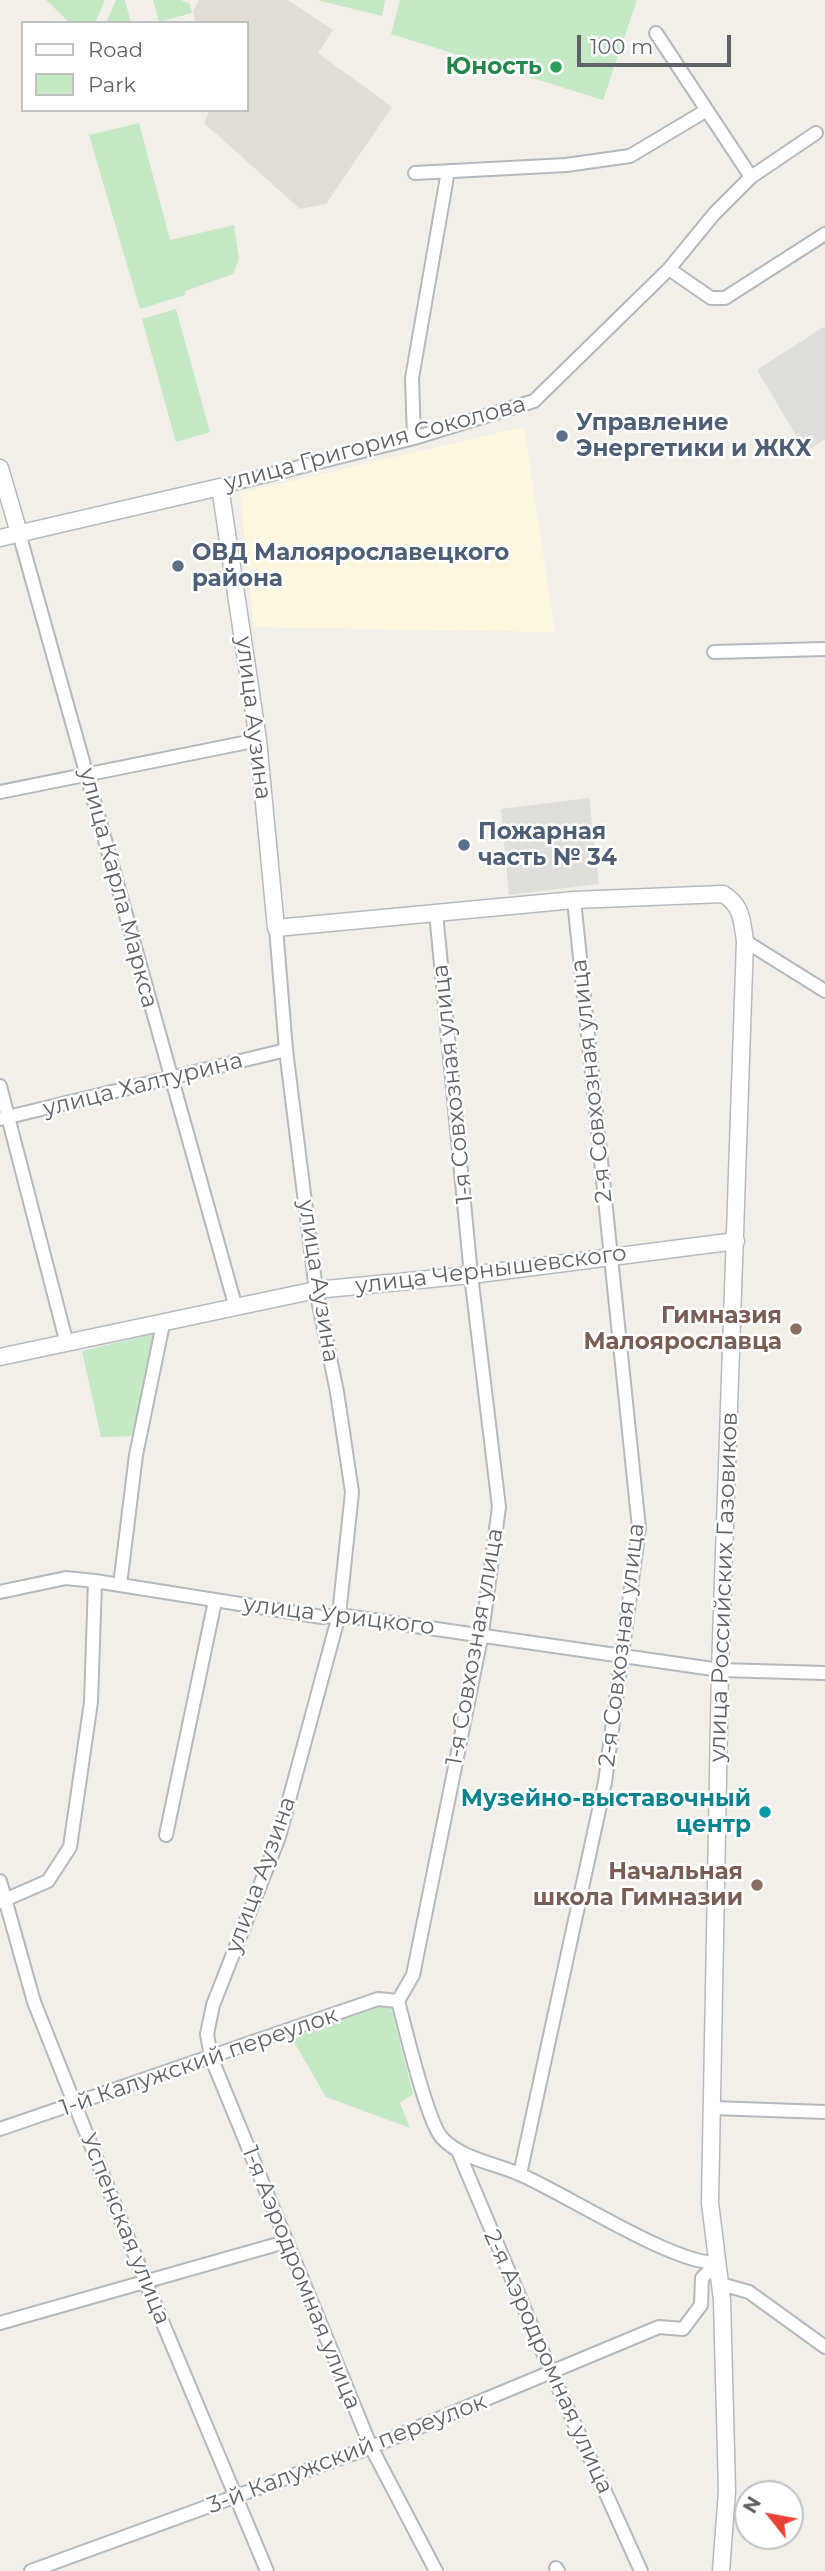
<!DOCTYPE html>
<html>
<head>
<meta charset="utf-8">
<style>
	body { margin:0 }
	#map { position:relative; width:825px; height:2571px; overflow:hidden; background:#f1efe8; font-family:Montserrat,sans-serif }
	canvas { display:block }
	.legend { position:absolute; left:21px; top:21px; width:228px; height:91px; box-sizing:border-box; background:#fff; border:2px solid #bfc1c3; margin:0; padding:9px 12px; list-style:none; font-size:21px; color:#5f6368 }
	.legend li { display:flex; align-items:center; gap:14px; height:35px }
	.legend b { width:35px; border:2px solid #bfc1c3 }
	.north { position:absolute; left:734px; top:2480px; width:70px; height:70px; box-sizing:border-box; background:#fff; border:2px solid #bfc1c3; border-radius:50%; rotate:301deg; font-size:19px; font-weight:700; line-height:28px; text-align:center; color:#5f6368 }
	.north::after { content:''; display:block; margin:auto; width:24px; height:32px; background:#ea4335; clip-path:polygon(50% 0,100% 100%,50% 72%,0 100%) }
	.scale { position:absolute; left:577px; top:35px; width:154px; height:32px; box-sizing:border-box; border:4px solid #5f6368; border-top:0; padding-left:9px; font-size:21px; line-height:24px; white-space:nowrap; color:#5f6368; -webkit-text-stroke:5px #fff; paint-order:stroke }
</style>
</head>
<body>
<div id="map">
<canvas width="825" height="2571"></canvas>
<ul class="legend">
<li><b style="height:9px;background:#fff"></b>Road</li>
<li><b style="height:19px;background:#c5e8c5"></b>Park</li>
</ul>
<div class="north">N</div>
<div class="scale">100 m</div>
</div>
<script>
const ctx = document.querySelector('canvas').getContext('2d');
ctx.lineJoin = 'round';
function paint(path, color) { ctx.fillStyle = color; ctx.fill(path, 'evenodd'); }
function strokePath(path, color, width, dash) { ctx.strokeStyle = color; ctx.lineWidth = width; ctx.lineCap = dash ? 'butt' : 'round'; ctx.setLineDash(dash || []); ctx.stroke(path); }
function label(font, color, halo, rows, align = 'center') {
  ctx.font = font + ' Montserrat,sans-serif'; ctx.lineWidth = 5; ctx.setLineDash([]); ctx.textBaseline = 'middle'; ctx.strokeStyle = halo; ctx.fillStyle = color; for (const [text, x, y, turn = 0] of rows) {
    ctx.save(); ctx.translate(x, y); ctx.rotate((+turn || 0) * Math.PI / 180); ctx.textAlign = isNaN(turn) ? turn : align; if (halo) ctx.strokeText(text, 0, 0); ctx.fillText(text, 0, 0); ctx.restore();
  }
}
const commercial = new Path2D(`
	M 524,427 L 555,632 L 254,627 L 240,493 Z`);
const industrial = new Path2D(`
	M 825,326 L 825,439 L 806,452 L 757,370 Z
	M 589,798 L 599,884 L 509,895 L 501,809 Z`);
const education = new Path2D(`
	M 199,0 L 288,0 L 333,30 L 318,53 L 392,107 L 326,204 L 300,209 L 204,123 L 210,110 L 247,110 L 247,23 L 195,23 L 193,11 Z`);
const green = new Path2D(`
	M 46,0 L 105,0 L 95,23 L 70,23 Z
	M 116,0 L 125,0 L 131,23 L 106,23 Z
	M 153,0 L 181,0 L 190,4 L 192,13 L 159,22 Z
	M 317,0 L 385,0 L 382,16 Z
	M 400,0 L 637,0 L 603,100 L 391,34 Z
	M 139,123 L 170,240 L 234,225 L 239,259 L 233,274 L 185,291 L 185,295 L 140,309 L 89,135 Z
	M 176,309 L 210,432 L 176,442 L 142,319 Z
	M 156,1333 L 135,1436 L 101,1437 L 82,1351 Z
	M 383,2005 L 391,2008 L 413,2094 L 400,2103 L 410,2128 L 326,2097 L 291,2037 Z`);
const street = new Path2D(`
	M 656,33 L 751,177
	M 415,173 L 566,165 L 630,156 L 707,110
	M 669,269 L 711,298 L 725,298 L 825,234
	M 414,438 L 412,378 L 448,171
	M 220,487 L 414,438 L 534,401 L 669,269 L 714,214 L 751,177 L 816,133
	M 19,533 L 236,1308
	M 714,652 L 825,649
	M 0,792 L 258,740
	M 436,913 L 471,1275 L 499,1507 L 482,1633 L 413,1975 L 398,2001 C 405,2027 427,2122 442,2138 C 462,2159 494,2163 519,2174 C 561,2191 681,2269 718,2262
	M 276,928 L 286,1050 L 316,1290 L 337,1392 L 352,1492 L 339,1615 L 279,1837 L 213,2005 L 207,2034 L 211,2057 L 371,2447 L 436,2571
	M 745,941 L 825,991
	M 0,1086 L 67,1344
	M 0,1119 L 286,1050
	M 120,1585 L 136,1455 L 163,1324
	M 0,1592 L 66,1578 L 95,1581 L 322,1617 L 339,1615 L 720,1670 L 825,1673
	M 166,1835 L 215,1601
	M 0,1881 L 34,2002 L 146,2283 L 267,2571
	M 0,1902 L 48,1881 L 70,1847 L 91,1702 L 95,1581
	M 713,2108 L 825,2112
	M 0,2129 L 378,1999 L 398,2001
	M 458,2151 L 552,2374 L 641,2571
	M 520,2174 L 605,1782 L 639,1528 L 574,900
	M 721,2284 L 749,2292 L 825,2347
	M 0,2323 L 285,2242
	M 556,2568 L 558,2571
	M 31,2571 L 371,2447 L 659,2327 L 683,2329 L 701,2305 L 702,2278 L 717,2263`);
const secondary = new Path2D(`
	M 0,468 L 19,533
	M 0,538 L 220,487 L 258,740 L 276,928 L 574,900 L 723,894 C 742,905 742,921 745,941 L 720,1670 L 710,2203 L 722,2300 L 727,2491 L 721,2571
	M 0,1357 L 316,1290 L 471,1275 L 736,1241`);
const markers = [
	[556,67,7,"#2e9e5b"],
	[562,436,7,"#5c6f8a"],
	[178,566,7,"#5c6f8a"],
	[464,845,7,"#5c6f8a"],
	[796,1329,7,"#8d6e63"],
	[765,1812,7,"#0f9aa8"],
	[757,1885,7,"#8d6e63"]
];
const leisureNames = [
	["Юность",542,67]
];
const serviceNames = [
	["Управление",576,423],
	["Энергетики и ЖКХ",576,449],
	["ОВД Малоярославецкого",192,553],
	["района",192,579],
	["Пожарная",478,832],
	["часть № 34",478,858]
];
const streetNames = [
	["улица Григория Соколова",375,444,-15],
	["улица Аузина",253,718,83],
	["улица Карла Маркса",118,888,75],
	["2-я Совхозная улица",592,1081,-96],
	["1-я Совхозная улица",453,1084,-96],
	["улица Халтурина",143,1085,-14],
	["улица Чернышевского",491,1270,-7],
	["улица Аузина",318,1281,81],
	["улица Российских Газовиков",724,1587,-88],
	["улица Урицкого",339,1616,7],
	["2-я Совхозная улица",622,1645,-83],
	["1-я Совхозная улица",475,1647,-80],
	["улица Аузина",261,1875,-70],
	["1-й Калужский переулок",199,2062,-19],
	["Успенская улица",125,2229,68],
	["1-я Аэродромная улица",301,2278,68],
	["2-я Аэродромная улица",548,2362,66],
	["3-й Калужский переулок",347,2454,-21]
];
const educationNames = [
	["Гимназия",782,1316],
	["Малоярославца",782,1342],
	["Начальная",743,1872],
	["школа Гимназии",743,1898]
];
const cultureNames = [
	["Музейно-выставочный",751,1799],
	["центр",751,1825]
];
paint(commercial, '#fef7e0');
paint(industrial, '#e0deda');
paint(education, '#e1ded6');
paint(green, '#c5e8c5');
strokePath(street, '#b5b8bc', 16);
strokePath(secondary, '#b6babf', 19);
strokePath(street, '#fff', 12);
strokePath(secondary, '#fff', 16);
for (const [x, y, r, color] of markers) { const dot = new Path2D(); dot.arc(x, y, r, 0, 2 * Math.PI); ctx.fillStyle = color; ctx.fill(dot); strokePath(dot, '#fff', 2.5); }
label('bold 23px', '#27864d', '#fff', leisureNames, 'right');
label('bold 23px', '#4e5e75', '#fff', serviceNames, 'left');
label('23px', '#5f6368', '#fff', streetNames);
label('bold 23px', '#785e54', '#fff', educationNames, 'right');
label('bold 23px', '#0d838f', '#fff', cultureNames, 'right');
</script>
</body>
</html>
